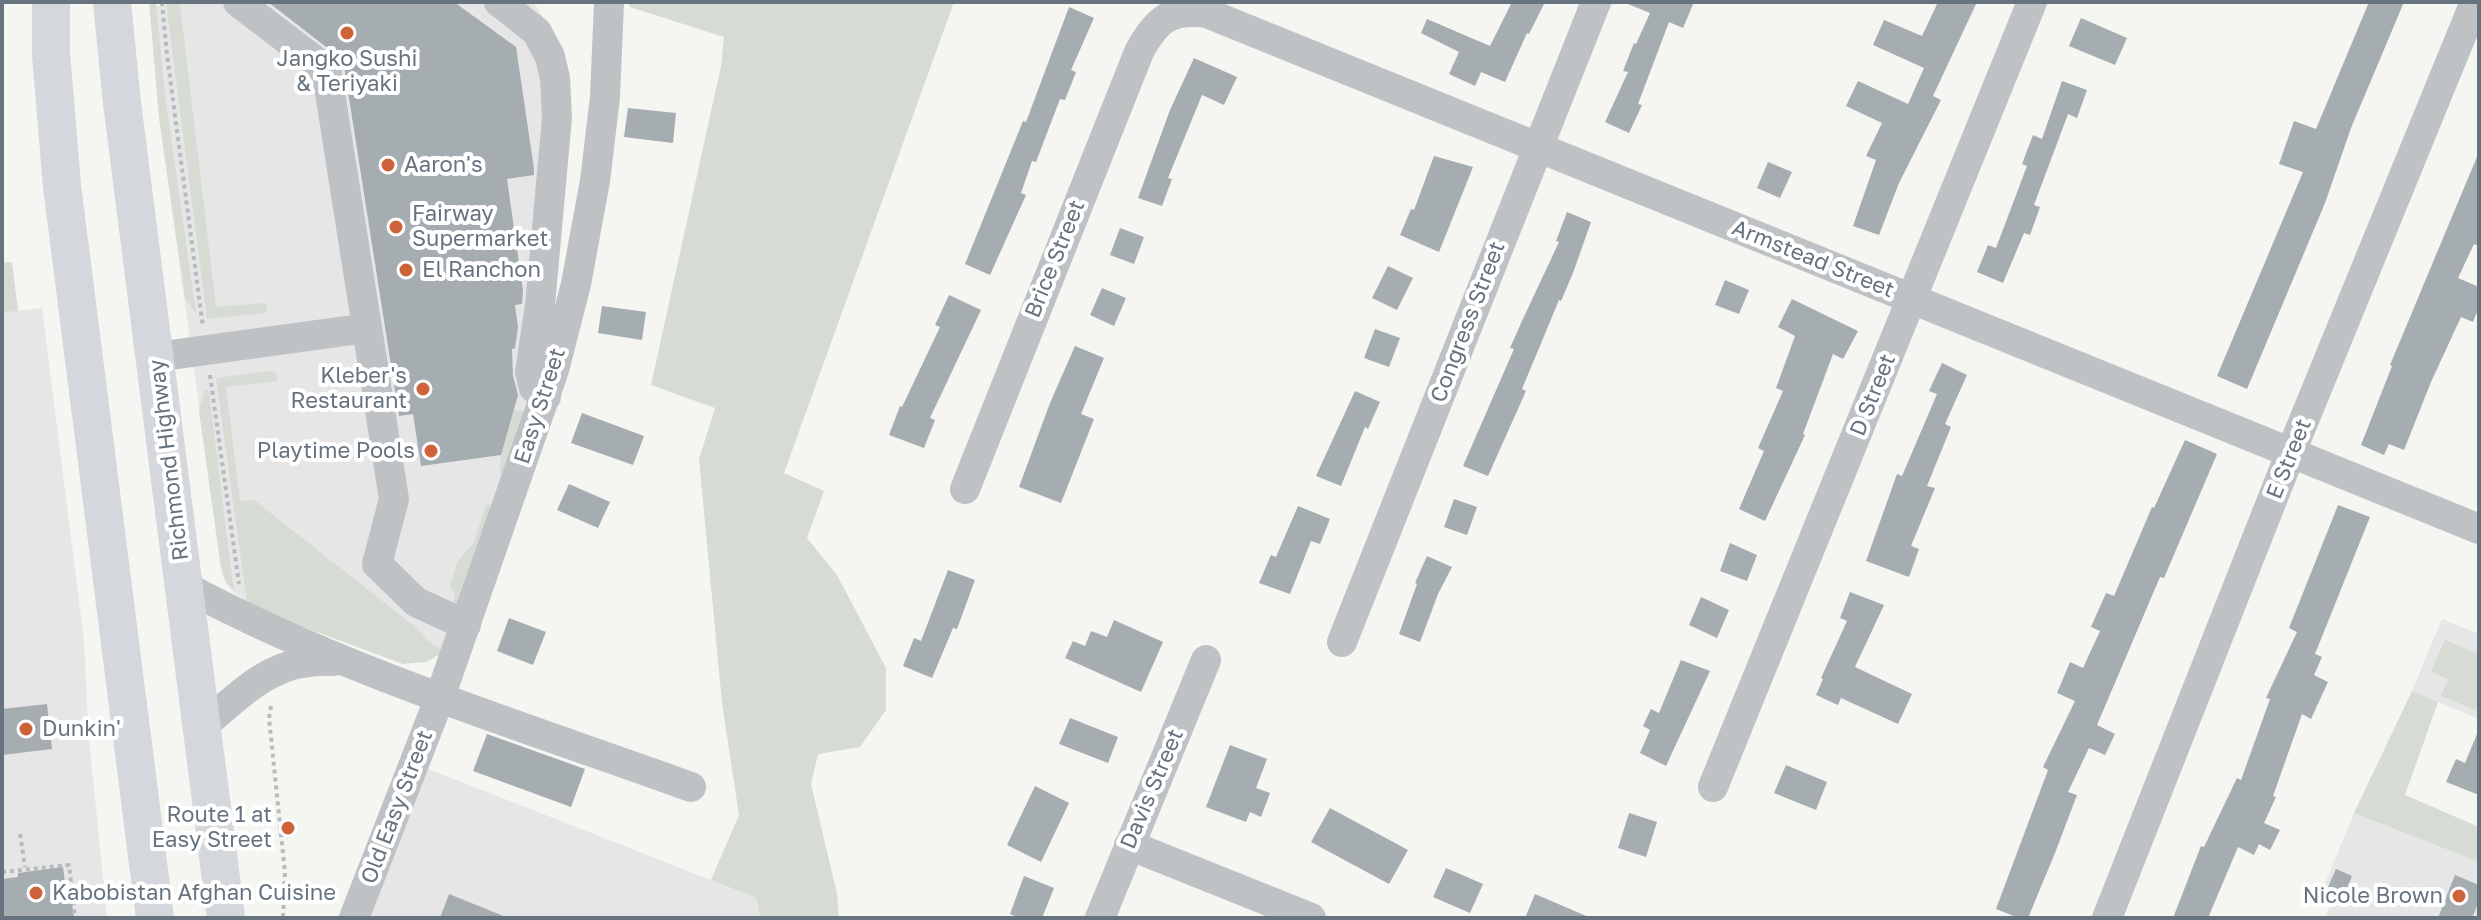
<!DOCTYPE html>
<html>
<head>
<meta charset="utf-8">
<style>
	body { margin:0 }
	#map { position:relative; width:2481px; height:920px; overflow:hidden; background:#f5f5f2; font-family:"Golos Text",sans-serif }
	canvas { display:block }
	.frame { position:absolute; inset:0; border:4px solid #67747f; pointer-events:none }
</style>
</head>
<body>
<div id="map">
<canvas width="2481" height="920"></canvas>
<div class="frame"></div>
</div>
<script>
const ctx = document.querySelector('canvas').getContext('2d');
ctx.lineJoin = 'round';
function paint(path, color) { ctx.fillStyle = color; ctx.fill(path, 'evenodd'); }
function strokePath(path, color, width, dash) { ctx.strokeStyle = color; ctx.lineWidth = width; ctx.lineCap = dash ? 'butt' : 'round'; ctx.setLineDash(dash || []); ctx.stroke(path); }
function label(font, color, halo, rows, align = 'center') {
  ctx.font = font + ' "Golos Text",sans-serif'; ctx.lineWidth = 8; ctx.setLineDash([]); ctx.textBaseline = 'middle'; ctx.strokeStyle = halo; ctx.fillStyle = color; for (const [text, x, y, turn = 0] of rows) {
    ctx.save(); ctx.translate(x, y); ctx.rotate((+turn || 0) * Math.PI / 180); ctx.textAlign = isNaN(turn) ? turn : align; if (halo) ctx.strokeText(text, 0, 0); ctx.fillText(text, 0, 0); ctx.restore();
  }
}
const built = new Path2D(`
	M 183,2 L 533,2 L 564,48 L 568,93 L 540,365 L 445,651 L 431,660 L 403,664 L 247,602 L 234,592 L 223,577 L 159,117 L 150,7 Z
	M 42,308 L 84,641 L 89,740 L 107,918 L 2,918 L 2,313 Z
	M 2442,619 L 2479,634 L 2479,719 L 2412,691 Z
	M 406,760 L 756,898 L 760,918 L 341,918 Z
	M 2354,813 L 2479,862 L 2479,918 L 2325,918 L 2336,891 L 2324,886 Z`);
const green = new Path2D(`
	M 149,2 L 156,2 L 165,95 L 196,313 L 185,298 L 159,117 Z
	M 166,2 L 187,2 L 180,5 L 216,307 L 266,303 L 267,310 L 264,313 L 207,319 Z
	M 629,2 L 954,2 L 784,473 L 824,491 L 807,538 L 837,575 L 886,668 L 886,710 L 860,747 L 818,754 L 811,784 L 837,894 L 839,918 L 760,918 L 756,898 L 711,880 L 739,815 L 722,703 L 699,459 L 715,408 L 651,385 L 721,66 L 724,37 L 630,7 Z
	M 12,262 L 18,311 L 2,313 L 2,263 Z
	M 271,371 L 276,373 L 277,381 L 226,387 L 240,501 L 254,500 L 414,626 L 429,642 L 445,651 L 426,662 L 403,664 L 274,616 L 247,602 L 216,378 Z
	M 205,388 L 209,392 L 234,592 L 226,582 L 221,568 L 199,411 Z
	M 514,409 L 531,415 L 511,472 L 500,473 L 501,455 Z
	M 487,504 L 497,511 L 461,607 L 452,605 L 455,595 L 450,585 L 458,561 L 473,544 Z
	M 2445,640 L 2479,654 L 2479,701 L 2475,710 L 2441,696 L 2448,679 L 2431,672 Z
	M 2412,691 L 2438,702 L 2405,795 L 2479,827 L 2479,862 L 2354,813 Z`);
const building = new Path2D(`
	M 268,2 L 454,2 L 516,47 L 534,169 L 534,175 L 507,179 L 523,291 L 522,304 L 515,305 L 518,327 L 515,348 L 512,349 L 513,376 L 518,395 L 501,455 L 421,466 L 413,414 L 399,416 L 343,60 Z
	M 1512,2 L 1545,2 L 1529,34 L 1527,33 L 1505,82 L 1481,72 L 1475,86 L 1449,74 L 1459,52 L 1421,33 L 1427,19 L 1490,46 Z
	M 1623,2 L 1694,2 L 1683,28 L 1669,22 L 1638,104 L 1642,105 L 1629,133 L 1605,122 L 1628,72 L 1623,71 L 1634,43 L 1636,44 L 1650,13 Z
	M 1938,2 L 1977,2 L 1933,96 L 1941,100 L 1899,183 L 1879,235 L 1853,226 L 1876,160 L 1866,156 L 1882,123 L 1846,106 L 1858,81 L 1908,104 L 1924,68 L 1873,45 L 1884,20 L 1922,36 Z
	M 2369,2 L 2404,2 L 2351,128 L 2325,203 L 2247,389 L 2217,376 L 2303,172 L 2279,164 L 2294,121 L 2316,129 Z
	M 1069,7 L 1094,18 L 1071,70 L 1076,72 L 1065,100 L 1060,99 L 1036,162 L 1032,161 L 1021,193 L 1026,195 L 990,275 L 965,264 L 1023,121 L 1026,122 Z
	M 2081,18 L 2127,38 L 2115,65 L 2069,46 Z
	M 1194,58 L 1237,77 L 1224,105 L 1202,95 L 1168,178 L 1172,179 L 1162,206 L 1138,198 L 1170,110 Z
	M 2062,81 L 2087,90 L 2077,118 L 2068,114 L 2034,205 L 2040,207 L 2030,235 L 2024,233 L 2003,283 L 1977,272 L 1988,245 L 1996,248 L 2027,166 L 2022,164 L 2033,135 L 2042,139 Z
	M 628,108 L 676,113 L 673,143 L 624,137 Z
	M 2479,152 L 2479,246 L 2474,244 L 2458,278 L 2479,287 L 2479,307 L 2473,322 L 2461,317 L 2431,382 L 2404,450 L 2389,444 L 2384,455 L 2361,445 L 2392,366 L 2390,365 Z
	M 1434,156 L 1473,167 L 1439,252 L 1400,235 L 1411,209 L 1414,210 Z
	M 1768,162 L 1792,172 L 1780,198 L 1757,188 Z
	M 1567,212 L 1591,222 L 1573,273 L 1561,301 L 1559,300 L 1522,389 L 1526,391 L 1488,476 L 1463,466 L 1514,349 L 1510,348 L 1522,321 L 1559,242 L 1556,241 Z
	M 1120,228 L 1144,237 L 1134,264 L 1110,255 Z
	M 1388,266 L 1413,278 L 1397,310 L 1372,298 Z
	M 1725,280 L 1749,290 L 1739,314 L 1715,305 Z
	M 1102,288 L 1126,298 L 1114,326 L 1090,315 Z
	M 949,295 L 981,310 L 930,418 L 935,420 L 924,448 L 889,435 L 900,406 L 902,407 L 940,327 L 935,325 Z
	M 1792,299 L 1858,331 L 1843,359 L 1833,354 L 1803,434 L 1805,435 L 1765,521 L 1739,509 L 1764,451 L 1758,448 L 1783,391 L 1776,388 L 1795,336 L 1778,327 Z
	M 602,306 L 646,312 L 642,340 L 598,333 Z
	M 1375,329 L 1400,338 L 1389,367 L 1364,358 Z
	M 1075,346 L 1104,358 L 1081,414 L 1094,419 L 1061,503 L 1019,487 L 1050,403 Z
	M 1942,363 L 1967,375 L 1945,424 L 1951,427 L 1927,486 L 1935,488 L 1911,546 L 1919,549 L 1909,577 L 1866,561 L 1897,474 L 1902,476 L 1937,394 L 1929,391 Z
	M 1355,391 L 1380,402 L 1368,429 L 1365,427 L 1341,486 L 1316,476 Z
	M 582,413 L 644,436 L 633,465 L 571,443 Z
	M 2185,440 L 2217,454 L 2164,578 L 2160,577 L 2097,725 L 2115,734 L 2105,755 L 2089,748 L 2068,792 L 2077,795 L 2055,853 L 2028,918 L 2019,918 L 1996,909 L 2048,770 L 2043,767 L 2075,701 L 2057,693 L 2070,662 L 2083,668 L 2100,631 L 2091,627 L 2106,593 L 2114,596 L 2152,507 L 2154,508 Z
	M 569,484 L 610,502 L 598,528 L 557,510 Z
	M 1454,499 L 1477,507 L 1467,535 L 1444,527 Z
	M 2338,505 L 2370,517 L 2315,654 L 2322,657 L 2314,675 L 2328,682 L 2311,719 L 2302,714 L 2273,796 L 2276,797 L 2264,823 L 2280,830 L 2270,850 L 2259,844 L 2254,855 L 2238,847 L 2208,918 L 2173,918 L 2201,846 L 2204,847 L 2237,778 L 2241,780 L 2270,699 L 2266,698 L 2297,632 L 2289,628 Z
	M 1298,506 L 1330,519 L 1320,544 L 1311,541 L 1290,594 L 1259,583 L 1271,555 L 1276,557 Z
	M 1730,543 L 1757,555 L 1747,581 L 1720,571 Z
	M 1427,556 L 1452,567 L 1438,594 L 1420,642 L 1399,634 L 1417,584 L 1415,583 Z
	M 948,570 L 975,580 L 957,629 L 953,628 L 932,678 L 903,666 L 914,638 L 921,641 Z
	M 1850,592 L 1884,605 L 1855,667 L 1912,694 L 1898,724 L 1841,698 L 1838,705 L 1816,695 L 1823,679 L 1821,678 L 1847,621 L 1840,618 Z
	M 1701,597 L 1729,610 L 1717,638 L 1689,625 Z
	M 509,618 L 546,632 L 533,665 L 497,651 Z
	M 1114,620 L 1163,642 L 1141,692 L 1065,658 L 1073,641 L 1085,646 L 1091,631 L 1107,637 Z
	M 1681,660 L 1710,671 L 1666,766 L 1640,753 L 1650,730 L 1643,726 L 1651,709 L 1659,713 Z
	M 47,704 L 52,749 L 2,755 L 2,709 Z
	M 1070,718 L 1118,737 L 1108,763 L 1059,744 Z
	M 2479,729 L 2479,795 L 2446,782 L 2456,759 L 2465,763 Z
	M 487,734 L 585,769 L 571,807 L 473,771 Z
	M 1230,745 L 1267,759 L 1256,788 L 1270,793 L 1261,817 L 1250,812 L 1246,822 L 1206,807 Z
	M 1786,765 L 1827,782 L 1816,810 L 1774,793 Z
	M 1035,786 L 1069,803 L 1041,862 L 1007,845 Z
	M 1330,808 L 1408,850 L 1389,884 L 1311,842 Z
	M 1629,813 L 1657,822 L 1646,857 L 1618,848 Z
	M 63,867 L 65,883 L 69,882 L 74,918 L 2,918 L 2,879 L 18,877 L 18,873 Z
	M 1446,868 L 1483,884 L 1470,913 L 1433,897 Z
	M 2336,869 L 2352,876 L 2345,893 L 2328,887 Z
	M 2455,875 L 2479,885 L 2479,901 L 2472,918 L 2438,918 Z
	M 1024,876 L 1054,888 L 1042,918 L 1020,918 L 1010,914 Z
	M 449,894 L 506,917 L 506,918 L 440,918 Z
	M 1535,894 L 1591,918 L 1525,918 Z`);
const path = new Path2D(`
	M 162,2 L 167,55 L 203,327
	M 210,375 L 239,584
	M 271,706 L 269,718 L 285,873 L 283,918
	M 20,834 L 25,867
	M 2,872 L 69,865 L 75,918
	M 74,902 L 94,899`);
const minor = new Path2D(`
	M 238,2 L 318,63 L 327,74 L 394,499 L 377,564 L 416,602 L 466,625
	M 499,2 L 537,32 L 550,57 L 555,78 L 557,118 L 540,305 L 530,372 L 534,388 L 546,397
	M 156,357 L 367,328
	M 965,489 L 1139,52 C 1156,20 1170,8 1207,13 L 2479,529
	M 184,586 C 344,672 520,725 691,787
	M 1342,642 L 1596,2
	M 201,727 C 245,692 271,658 333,661
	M 1713,787 L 2032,2
	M 1129,845 L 1311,918
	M 354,918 L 440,697 L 554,370 L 576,284 L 595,181 L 605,97 L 609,2
	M 1100,918 L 1206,660
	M 2107,918 L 2291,452 L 2475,2`);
const major = new Path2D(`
	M 51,2 L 51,54 L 62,186 L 155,918
	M 112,2 L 122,103 L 226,918`);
const markers = [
	[347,33,8,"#ce6238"],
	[388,165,8,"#ce6238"],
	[396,227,8,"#ce6238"],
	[406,270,8,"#ce6238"],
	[423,389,8,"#ce6238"],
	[431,451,8,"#ce6238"],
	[26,729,8,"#ce6238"],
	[288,828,8,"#ce6238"],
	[36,893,8,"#ce6238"],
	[2459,896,8,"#ce6238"]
];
const poiNames = [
	["Jangko Sushi",347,59,"center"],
	["& Teriyaki",347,84,"center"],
	["Aaron's",404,165],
	["Fairway",412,214],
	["Supermarket",412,239],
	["El Ranchon",422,270],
	["Kleber's",407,376,"right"],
	["Restaurant",407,401,"right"],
	["Playtime Pools",415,451,"right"],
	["Dunkin'",42,729],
	["Route 1 at",272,815,"right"],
	["Easy Street",272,840,"right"],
	["Kabobistan Afghan Cuisine",52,893],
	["Nicole Brown",2443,896,"right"]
];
const streetNames = [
	["Brice Street",1055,259,-68],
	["Armstead Street",1813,259,22],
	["Congress Street",1468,322,-69],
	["D Street",1873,395,-68],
	["Easy Street",540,406,-72],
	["E Street",2289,459,-68],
	["Richmond Highway",169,460,-97],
	["Davis Street",1152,789,-67],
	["Old Easy Street",397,807,-69]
];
paint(built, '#e5e6e5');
paint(green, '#d6dbd3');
paint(building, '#a6adb1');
strokePath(path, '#b8bbbc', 4, [4, 4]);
strokePath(minor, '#bec2c5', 30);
strokePath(major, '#d4d7db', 38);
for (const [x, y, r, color] of markers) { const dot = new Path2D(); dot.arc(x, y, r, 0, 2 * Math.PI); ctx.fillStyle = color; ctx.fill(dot); strokePath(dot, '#fff', 3); }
label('22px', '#67747f', '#fff', poiNames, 'left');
label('22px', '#67747f', '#fff', streetNames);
</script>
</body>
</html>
